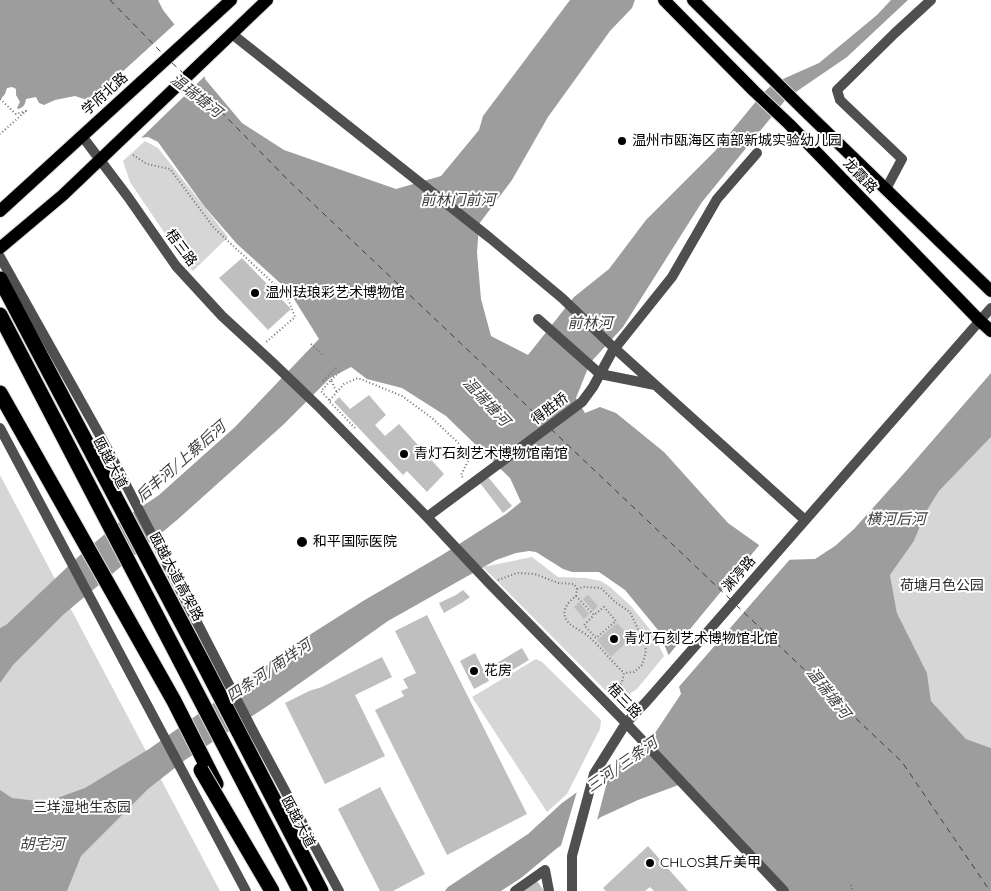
<!DOCTYPE html>
<html>
<head>
<meta charset="utf-8">
<style>
	body { margin:0 }
	canvas { display:block; background:#fff }
</style>
</head>
<body>
<canvas width="991" height="891"></canvas>
<script>
const ctx = document.querySelector('canvas').getContext('2d');
ctx.lineJoin = 'round';
function paint(path, color) { ctx.fillStyle = color; ctx.fill(path, 'evenodd'); }
function strokePath(path, color, width, dash) { ctx.strokeStyle = color; ctx.lineWidth = width; ctx.lineCap = dash ? 'butt' : 'round'; ctx.setLineDash(dash || []); ctx.stroke(path); }
function label(font, color, halo, rows, align = 'center') {
  ctx.font = font + ' Quicksand,"Noto Sans SC",sans-serif'; ctx.lineWidth = 4; ctx.setLineDash([]); ctx.textBaseline = 'middle'; ctx.strokeStyle = halo; ctx.fillStyle = color; for (const [text, x, y, turn = 0] of rows) {
    ctx.save(); ctx.translate(x, y); ctx.rotate((+turn || 0) * Math.PI / 180); ctx.textAlign = isNaN(turn) ? turn : align; if (halo) ctx.strokeText(text, 0, 0); ctx.fillText(text, 0, 0); ctx.restore();
  }
}
const green = new Path2D(`
	M 145,141 L 158,148 L 228,237 L 193,271 L 178,253 L 130,182 L 123,161 Z
	M 991,437 L 991,748 L 966,739 L 931,701 L 927,673 L 897,613 L 890,575 L 914,541 L 926,512 L 939,491 Z
	M 0,475 L 220,891 L 0,891 Z
	M 532,557 L 558,577 L 586,578 L 601,581 L 610,587 L 631,606 L 652,632 L 664,656 L 637,689 L 623,698 L 607,692 L 483,567 Z
	M 536,659 L 542,662 L 601,720 L 600,729 L 567,794 L 547,812 L 472,697 Z`);
const water = new Path2D(`
	M 0,0 L 158,0 L 163,10 L 201,58 L 204,68 L 205,79 L 242,123 L 284,150 L 396,189 L 441,176 L 479,130 L 483,116 L 570,0 L 635,0 L 632,8 L 610,31 L 548,117 L 512,180 L 479,224 L 477,253 L 481,299 L 491,336 L 528,355 L 574,297 L 609,269 L 646,220 L 715,151 L 763,93 L 774,83 L 819,63 L 877,15 L 891,0 L 908,0 L 847,57 L 787,98 L 702,202 L 623,327 L 590,363 L 576,398 L 585,413 L 600,407 L 616,413 L 664,452 L 728,523 L 780,560 L 815,559 L 835,546 L 854,529 L 906,471 L 991,373 L 991,437 L 939,491 L 926,512 L 914,541 L 890,575 L 897,613 L 927,673 L 931,701 L 966,739 L 991,748 L 991,891 L 789,891 L 684,783 L 638,800 L 601,817 L 556,849 L 521,878 L 501,891 L 445,891 L 448,887 L 528,834 L 562,803 L 651,739 L 681,694 L 674,668 L 658,630 L 625,590 L 599,572 L 572,572 L 563,569 L 536,552 L 529,551 L 516,553 L 496,560 L 388,621 L 269,705 L 185,760 L 148,789 L 81,856 L 67,891 L 0,891 L 0,790 L 12,798 L 46,802 L 85,788 L 149,749 L 311,634 L 363,601 L 442,555 L 506,514 L 521,502 L 510,478 L 446,416 L 402,388 L 367,379 L 351,367 L 330,378 L 283,425 L 177,520 L 64,614 L 13,665 L 0,683 L 0,628 L 6,625 L 79,556 L 119,522 L 159,495 L 235,427 L 319,339 L 289,291 L 237,244 L 204,206 L 158,142 L 148,137 L 139,138 L 93,102 L 75,96 L 55,100 L 44,105 L 39,103 L 36,97 L 26,99 C 25,105 24,107 18,109 L 17,108 L 20,102 L 16,95 L 16,89 L 12,87 L 7,88 L 5,94 L 0,100 Z`);
const pier = new Path2D(`
	M 176,23 L 203,57 L 206,63 L 207,74 L 138,141 L 134,143 L 128,142 L 123,139 L 91,104 L 88,103 Z
	M 761,543 L 780,557 L 792,557 L 677,689 L 671,669 L 667,657 Z
	M 620,759 L 607,782 L 596,824 L 560,849 L 578,788 Z`);
const ferry = new Path2D(`
	M 110,0 L 164,55
	M 172,63 L 182,72
	M 190,80 L 288,180 L 545,423
	M 551,429 L 730,599
	M 736,605 L 902,762 L 990,891`);
const building = new Path2D(`
	M 242,258 L 291,309 L 268,330 L 219,278 Z
	M 369,395 L 386,415 L 375,425 L 385,436 L 399,424 L 444,474 L 427,492 L 407,471 L 403,475 L 334,402 L 339,397 L 350,409 Z
	M 488,477 L 512,506 L 503,513 L 480,483 Z
	M 463,590 L 470,597 L 463,602 L 444,613 L 439,603 L 456,595 Z
	M 588,595 L 598,606 L 593,611 L 583,599 Z
	M 579,602 L 589,614 L 584,619 L 574,607 Z
	M 427,615 L 527,814 L 447,855 L 375,710 L 404,696 L 401,691 L 408,688 L 403,679 L 416,673 L 395,631 Z
	M 617,623 L 631,638 L 611,657 L 597,640 Z
	M 522,648 L 529,660 L 499,678 L 492,666 Z
	M 475,653 L 489,681 L 474,689 L 460,661 Z
	M 382,657 L 392,677 L 355,695 L 385,756 L 325,784 L 285,703 L 309,691 L 322,687 Z
	M 380,787 L 425,874 L 393,891 L 380,891 L 338,809 Z
	M 648,846 L 688,891 L 654,891 L 650,887 L 645,891 L 606,891 L 603,888 Z
	M 537,881 L 544,891 L 523,891 Z`);
const path = new Path2D(`
	M 0,99 L 16,114 L 26,111 L 0,134
	M 133,155 L 147,164 L 170,169 L 214,228 L 287,296 L 295,317 L 265,343
	M 311,344 L 323,355
	M 331,380 L 341,370
	M 323,381 L 338,366
	M 329,400 L 321,391 L 331,380 L 337,393
	M 355,428 L 329,401 L 344,384 L 358,378 L 402,396 L 432,418 L 471,455 L 461,475 L 463,478
	M 498,580 L 517,573 L 535,574 L 558,583 L 574,584 L 577,589 L 576,596 C 569,601 561,610 566,619 C 570,627 581,630 588,636 C 601,647 611,661 624,673 L 622,682 L 613,697
	M 577,589 L 583,587 L 601,588 L 615,602 L 630,612 L 643,640 L 646,650 L 645,655 L 642,665 L 634,672 L 624,673
	M 576,596 L 594,615 L 604,607 L 616,621 L 596,638 L 584,625 L 594,615
	M 851,885 L 853,891`);
const minor = new Path2D(`
	M 232,34 L 490,238 L 562,298 L 611,345 L 805,520
	M 82,136 L 128,197 L 176,266 L 222,316 L 273,363 L 320,408 L 427,517 L 489,583 L 626,723 L 784,891
	M 886,189 L 902,159 L 840,100 L 837,90 L 895,33 L 931,0
	M 0,257 L 107,448 L 254,733 L 339,891
	M 538,319 L 600,374 L 655,385
	M 0,428 L 246,891
	M 427,517 L 582,402 L 593,387 L 612,352 L 672,277 L 717,199 L 757,153
	M 515,891 L 545,870 L 549,891
	M 572,891 L 572,856 L 594,774 L 626,723 L 647,701 L 991,308`);
const major = new Path2D(`
	M 664,0 L 754,91 L 789,124 L 979,320 L 991,331
	M 693,0 L 803,109 L 991,291
	M 0,211 L 231,0
	M 0,248 L 63,195 L 267,0`);
const highway = new Path2D(`
	M 0,279 L 203,663 L 321,891
	M 0,315 L 300,891
	M 0,393 L 174,701 L 216,784`);
const highwayBridge = new Path2D(`
	M 201,770 L 272,891`);
const markers = [
	[622,141,5,"#000"],
	[255,293,5,"#000"],
	[404,454,5,"#000"],
	[302,542,6,"#000"],
	[614,639,5,"#000"],
	[474,671,5,"#000"],
	[650,863,5,"#000"]
];
const streetNames = [
	["学府北路",105,94,-42],
	["龙霞路",860,176,46],
	["梧三路",181,248,53],
	["得胜桥",550,409,-37],
	["瓯越大道",110,463,62],
	["渊渟路",739,574,-49],
	["瓯越大道高架路",176,577,62],
	["梧三路",624,701,46],
	["瓯越大道",298,822,62]
];
const poiNames = [
	["温州市瓯海区南部新城实验幼儿园",632,141],
	["温州珐琅彩艺术博物馆",265,293],
	["青灯石刻艺术博物馆南馆",414,454],
	["和平国际医院",313,542],
	["青灯石刻艺术博物馆北馆",624,639],
	["花房",484,671],
	["CHLOS其斤美甲",660,863]
];
const parkNames = [
	["荷塘月色公园",942,586],
	["三垟湿地生态园",82,808]
];
const waterNames = [
	["温瑞塘河",196,96,38],
	["前林门前河",458,200],
	["前林河",590,323],
	["温瑞塘河",486,402,47],
	["后丰河/上蔡后河",181,462,-41],
	["横河后河",896,519],
	["四条河/南垟河",269,671,-34],
	["温瑞塘河",828,693,52],
	["三河/三条河",622,765,-35],
	["胡宅河",42,844]
];
paint(green, '#d6d6d6');
paint(water, '#9d9d9d');
paint(pier, '#fff');
strokePath(ferry, '#3e3e3e', 1, [6, 5]);
paint(building, '#bfbfbf');
strokePath(major, '#dbdbdb', 14);
strokePath(highway, '#dbdbdb', 17);
strokePath(path, '#717171', 2, [1, 2.5]);
strokePath(minor, '#4f4f4f', 10);
strokePath(major, '#000', 12);
strokePath(highway, '#000', 15);
strokePath(highwayBridge, '#dbdbdb', 17, []);
strokePath(highwayBridge, '#000', 15);
for (const [x, y, r, color] of markers) { const dot = new Path2D(); dot.arc(x, y, r, 0, 2 * Math.PI); ctx.fillStyle = color; ctx.fill(dot); strokePath(dot, '#fff', 2); }
label('14px', '#000', '#fff', streetNames);
label('14px', '#000', '#fff', poiNames, 'left');
label('14px', '#2d2d2d', '#fff', parkNames);
label('italic 15px', '#3e3e3e', '#fff', waterNames);
</script>
</body>
</html>
